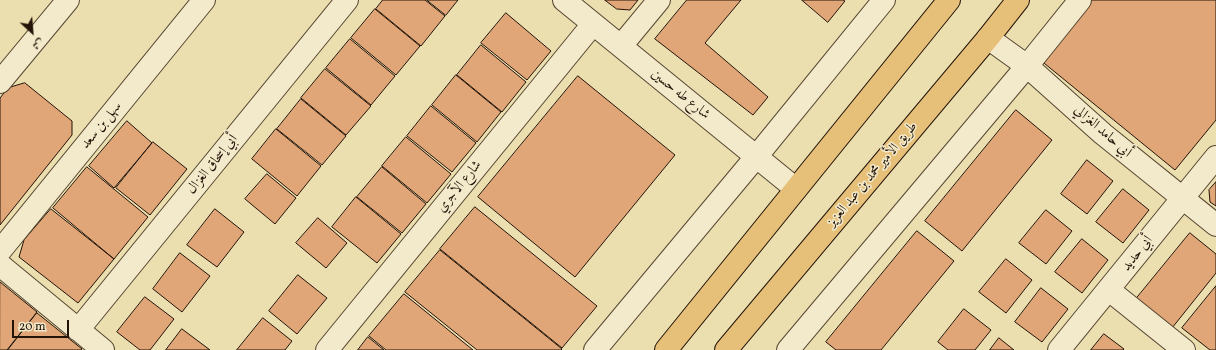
<!DOCTYPE html>
<html>
<head>
<meta charset="utf-8">
<style>
	body { margin:0 }
	#map { position:relative; width:1216px; height:350px; overflow:hidden; background:#ecdfaf; font-family:Vollkorn,Amiri,serif }
	canvas { display:block }
	.north { position:absolute; left:12px; top:12px; width:40px; height:40px; -webkit-text-stroke:3px #f3eacb; paint-order:stroke; rotate:154deg; font-size:11px; font-weight:700; line-height:16px; text-align:center; color:#231308 }
	.north::after { content:''; display:block; margin:auto; width:14px; height:18px; background:#231308; clip-path:polygon(50% 0,100% 100%,50% 72%,0 100%) }
	.scale { position:absolute; left:12px; top:320px; width:57px; height:18px; box-sizing:border-box; border:2px solid #231308; border-top:0; padding-left:5px; font-size:12px; line-height:14px; white-space:nowrap; color:#231308; -webkit-text-stroke:3px #f3eacb; paint-order:stroke }
</style>
</head>
<body>
<div id="map">
<canvas width="1216" height="350"></canvas>
<div class="north">ش</div>
<div class="scale">20 m</div>
</div>
<script>
const ctx = document.querySelector('canvas').getContext('2d');
ctx.lineJoin = 'round';
function paint(path, color) { ctx.fillStyle = color; ctx.fill(path, 'evenodd'); }
function strokePath(path, color, width, dash) { ctx.strokeStyle = color; ctx.lineWidth = width; ctx.lineCap = dash ? 'butt' : 'round'; ctx.setLineDash(dash || []); ctx.stroke(path); }
function label(font, color, halo, rows, align = 'center') {
  ctx.font = font + ' Vollkorn,Amiri,serif'; ctx.lineWidth = 3; ctx.setLineDash([]); ctx.textBaseline = 'middle'; ctx.strokeStyle = halo; ctx.fillStyle = color; for (const [text, x, y, turn = 0] of rows) {
    ctx.save(); ctx.translate(x, y); ctx.rotate((+turn || 0) * Math.PI / 180); ctx.textAlign = isNaN(turn) ? turn : align; if (halo) ctx.strokeText(text, 0, 0); ctx.fillText(text, 0, 0); ctx.restore();
  }
}
const building = new Path2D(`
	M 383,0 L 425,0 L 445,16 L 421,46 L 376,9 Z
	M 427,0 L 458,0 L 446,15 Z
	M 605,0 L 638,0 L 630,10 L 617,9 Z
	M 687,0 L 741,0 L 705,43 L 768,97 L 753,115 L 655,39 Z
	M 802,0 L 843,0 L 845,1 L 828,22 Z
	M 1087,0 L 1216,0 L 1216,120 L 1175,170 L 1039,59 Z
	M 375,9 L 420,46 L 396,75 L 351,38 Z
	M 506,13 L 551,51 L 527,80 L 481,43 Z
	M 350,39 L 395,76 L 371,105 L 326,68 Z
	M 481,45 L 526,82 L 502,112 L 457,75 Z
	M 325,69 L 371,106 L 346,135 L 301,98 Z
	M 456,75 L 501,112 L 477,142 L 432,105 Z
	M 578,76 L 675,155 L 575,277 L 478,197 Z
	M 25,83 L 72,121 L 72,135 L 0,225 L 0,98 L 8,88 Z
	M 301,99 L 346,136 L 322,165 L 277,129 Z
	M 431,106 L 476,143 L 452,172 L 407,136 Z
	M 1016,110 L 1052,140 L 962,251 L 925,221 Z
	M 127,121 L 152,143 L 114,188 L 89,166 Z
	M 276,129 L 321,166 L 297,196 L 252,159 Z
	M 406,137 L 451,174 L 427,203 L 382,166 Z
	M 153,142 L 187,169 L 150,215 L 116,188 Z
	M 1087,160 L 1113,181 L 1087,214 L 1061,194 Z
	M 87,167 L 148,217 L 114,259 L 53,208 Z
	M 382,167 L 426,204 L 402,233 L 357,197 Z
	M 267,174 L 296,198 L 275,224 L 245,199 Z
	M 1216,182 L 1216,206 L 1210,202 L 1209,190 Z
	M 1123,189 L 1149,210 L 1123,243 L 1096,222 Z
	M 356,197 L 401,234 L 377,263 L 332,227 Z
	M 475,207 L 597,306 L 562,348 L 440,249 Z
	M 51,209 L 114,259 L 78,303 L 19,257 L 24,240 Z
	M 215,209 L 244,232 L 217,267 L 187,245 Z
	M 1046,210 L 1072,231 L 1046,264 L 1019,243 Z
	M 318,218 L 347,243 L 326,268 L 296,243 Z
	M 917,231 L 954,261 L 881,350 L 836,350 L 826,342 Z
	M 1190,233 L 1216,254 L 1216,273 L 1172,328 L 1136,299 Z
	M 1082,239 L 1108,260 L 1082,293 L 1055,272 Z
	M 440,250 L 562,349 L 561,350 L 477,350 L 405,292 Z
	M 180,253 L 210,276 L 182,312 L 153,289 Z
	M 1006,259 L 1032,280 L 1006,313 L 979,292 Z
	M 298,275 L 327,298 L 297,334 L 269,311 Z
	M 0,282 L 37,312 L 7,350 L 0,350 Z
	M 1216,286 L 1216,350 L 1210,350 L 1182,328 Z
	M 1041,288 L 1068,309 L 1042,342 L 1015,322 Z
	M 404,294 L 473,350 L 386,350 L 369,336 Z
	M 145,297 L 174,319 L 150,350 L 140,350 L 117,332 Z
	M 964,309 L 991,330 L 975,350 L 948,350 L 938,342 Z
	M 37,313 L 82,349 L 81,350 L 8,350 Z
	M 263,318 L 292,341 L 285,350 L 237,350 Z
	M 182,329 L 210,350 L 166,350 Z
	M 1104,334 L 1124,349 L 1123,350 L 1091,350 Z
	M 368,337 L 384,350 L 358,350 Z
	M 999,338 L 1014,350 L 990,350 Z`);
const minor = new Path2D(`
	M 564,0 L 796,189
	M 988,38 L 1027,66 L 1103,134 L 1216,225
	M 621,46 L 659,0
	M 0,82 L 68,0
	M 0,251 L 204,0
	M 0,265 L 103,350
	M 1109,290 L 1184,350
	M 78,330 L 347,0
	M 327,350 L 593,24
	M 595,350 L 756,157 L 884,0
	M 788,350 L 1027,66 L 1080,0
	M 1059,350 L 1216,157`);
const major = new Path2D(`
	M 666,350 L 949,0
	M 726,350 L 988,38 L 1018,0`);
const streetNames = [
	["شارع طه حسين",680,95,39],
	["سهل بن سعد",102,126,-51],
	["أبي حامد الغزالي",1102,132,41],
	["أبي إسحاق الغزال",213,165,-51],
	["طريق الأمير محمد بن عبد العزيز",873,175,-50],
	["شارع الآجري",460,187,-51],
	["أبي حديد",1138,254,-52]
];
paint(building, '#e1a677');
strokePath(building, '#231308', 1);
strokePath(minor, '#554632', 24);
strokePath(major, '#231308', 24);
strokePath(minor, '#f3eacb', 22);
strokePath(major, '#e6c078', 22);
label('14px', '#231308', '#f3eacb', streetNames);
</script>
</body>
</html>
